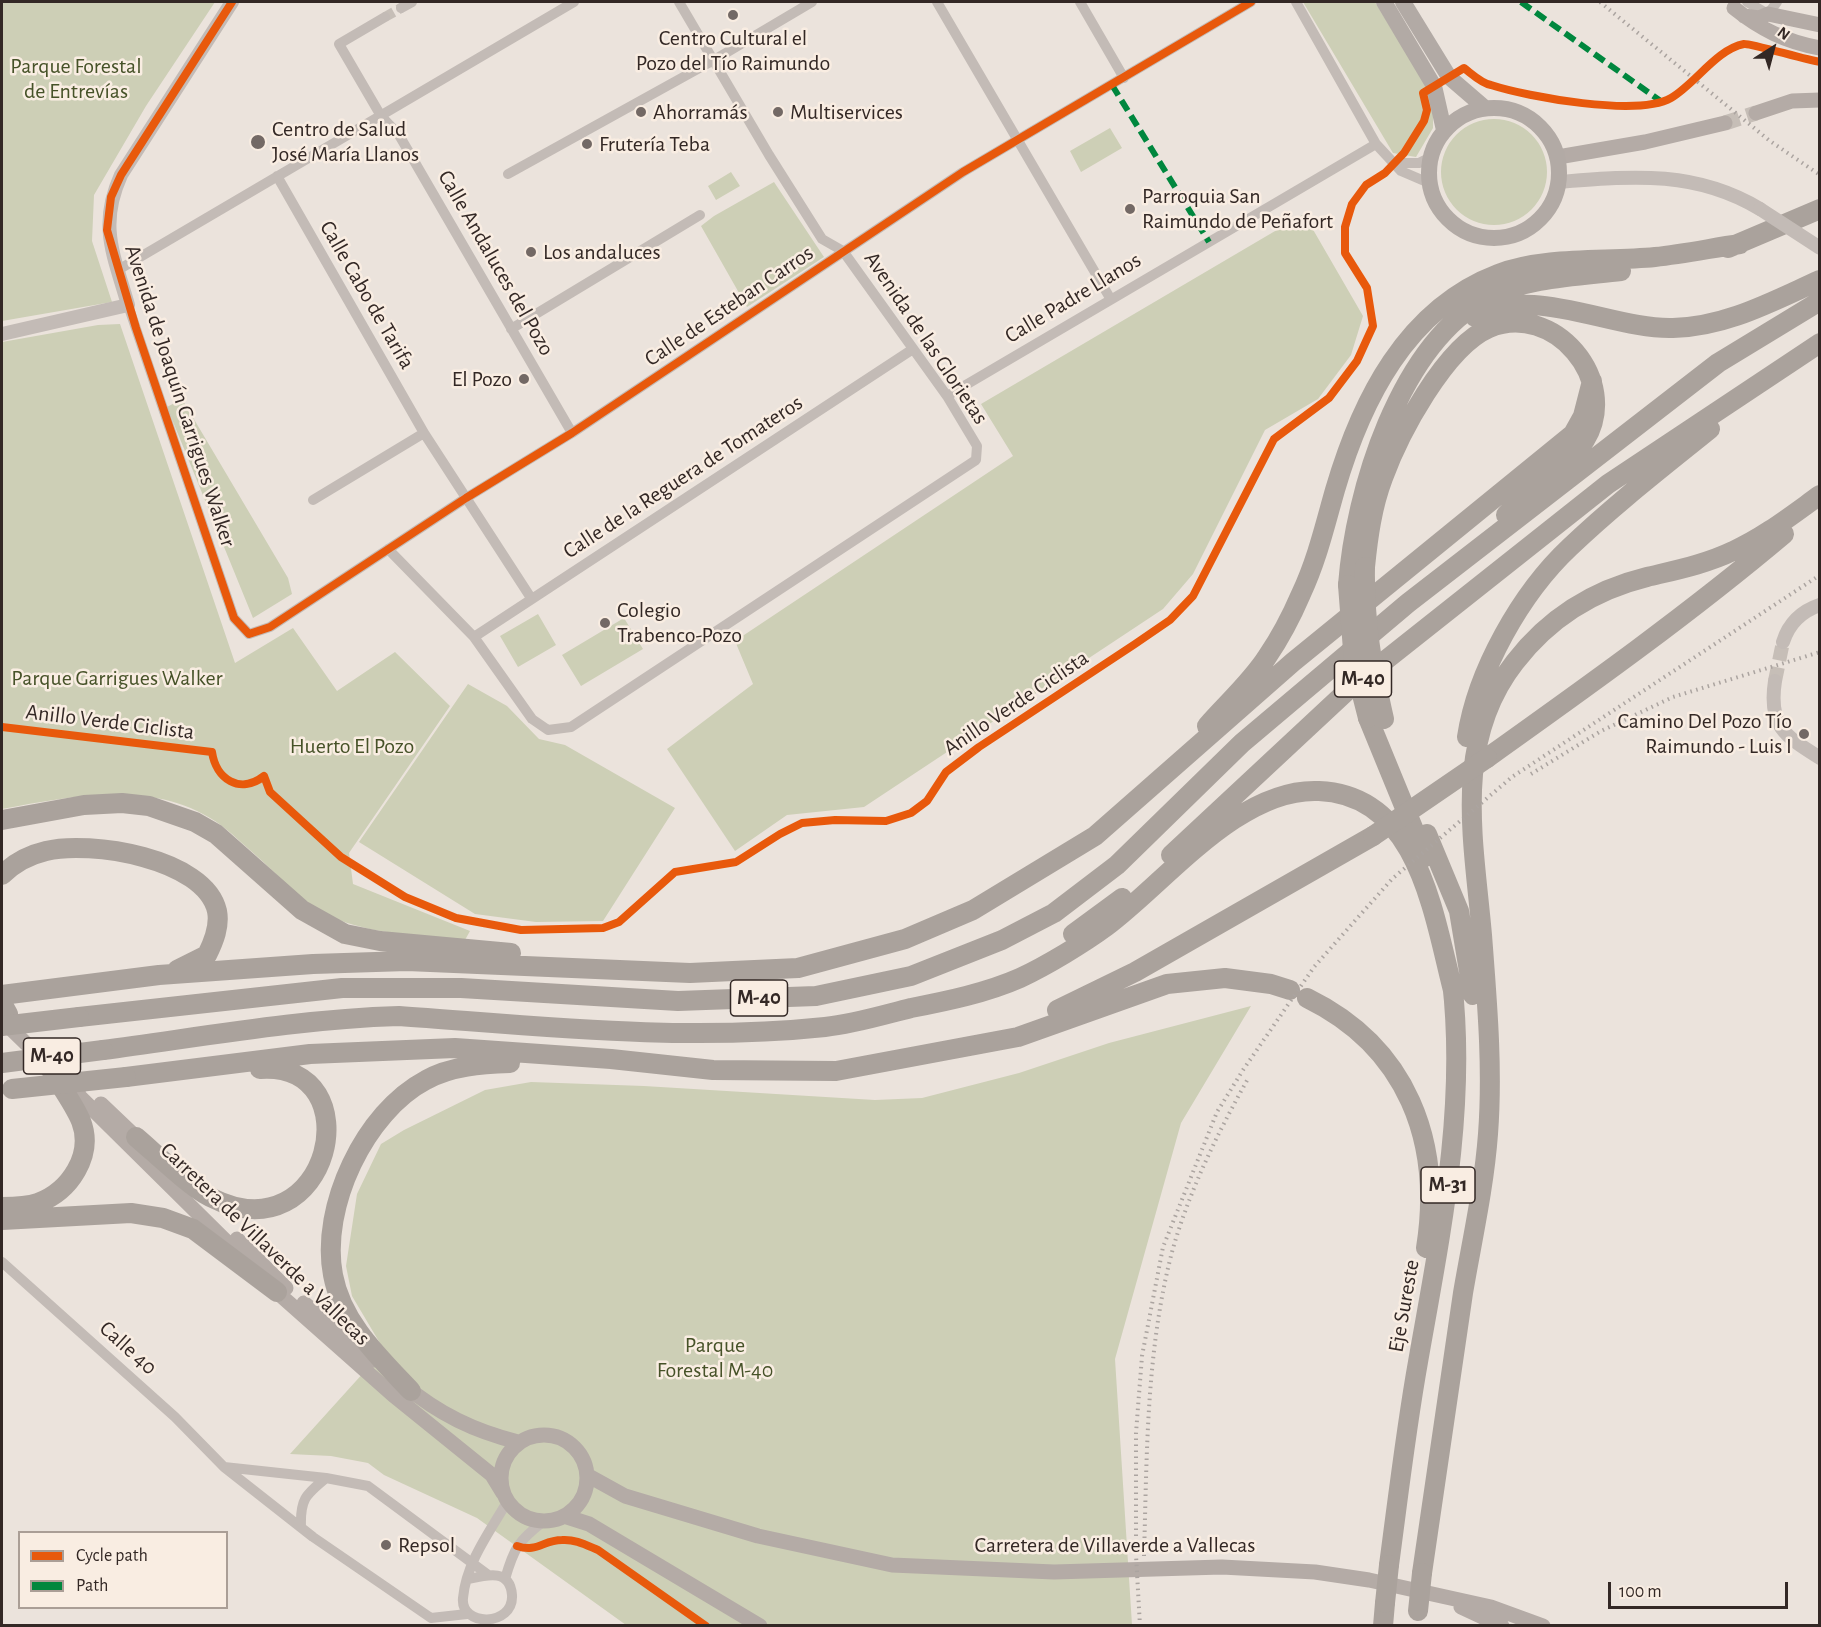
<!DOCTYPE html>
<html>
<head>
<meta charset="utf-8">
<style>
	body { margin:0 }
	#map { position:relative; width:1821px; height:1627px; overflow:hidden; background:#ebe3dc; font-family:"Alegreya Sans",sans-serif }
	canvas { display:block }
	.frame { position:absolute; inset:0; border:3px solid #332825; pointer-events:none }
	.legend { position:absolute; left:18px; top:1531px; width:210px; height:78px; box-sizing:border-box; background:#f9ede2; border:2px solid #aa9e96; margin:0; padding:8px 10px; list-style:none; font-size:18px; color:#332825 }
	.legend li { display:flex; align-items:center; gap:12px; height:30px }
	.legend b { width:30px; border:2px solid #aa9e96 }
	.north { position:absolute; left:1743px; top:18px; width:60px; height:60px; -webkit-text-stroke:4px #f9ede2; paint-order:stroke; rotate:36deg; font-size:16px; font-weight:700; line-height:24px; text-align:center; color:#332825 }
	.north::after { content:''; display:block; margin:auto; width:21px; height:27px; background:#332825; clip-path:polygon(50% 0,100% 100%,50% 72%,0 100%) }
	.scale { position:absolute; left:1608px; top:1582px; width:180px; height:27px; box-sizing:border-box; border:3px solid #332825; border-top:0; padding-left:8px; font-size:18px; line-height:21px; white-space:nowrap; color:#332825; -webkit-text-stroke:4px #f9ede2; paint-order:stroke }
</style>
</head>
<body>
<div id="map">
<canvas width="1821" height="1627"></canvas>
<div class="frame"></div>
<ul class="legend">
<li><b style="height:8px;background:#e8590c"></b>Cycle path</li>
<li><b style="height:8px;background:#00873e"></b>Path</li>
</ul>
<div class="north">N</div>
<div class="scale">100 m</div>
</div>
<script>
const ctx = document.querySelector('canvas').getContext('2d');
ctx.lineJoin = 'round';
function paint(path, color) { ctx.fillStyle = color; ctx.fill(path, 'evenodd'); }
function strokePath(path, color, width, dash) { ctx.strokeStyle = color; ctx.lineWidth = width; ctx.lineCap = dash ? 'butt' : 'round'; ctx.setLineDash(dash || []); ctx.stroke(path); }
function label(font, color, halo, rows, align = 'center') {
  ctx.font = font + ' "Alegreya Sans",sans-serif'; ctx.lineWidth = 5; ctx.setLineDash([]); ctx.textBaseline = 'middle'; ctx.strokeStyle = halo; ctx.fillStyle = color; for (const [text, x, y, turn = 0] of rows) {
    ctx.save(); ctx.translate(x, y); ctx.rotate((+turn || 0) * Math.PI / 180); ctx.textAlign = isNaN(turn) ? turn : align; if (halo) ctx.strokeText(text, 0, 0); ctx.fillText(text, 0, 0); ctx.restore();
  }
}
const green = new Path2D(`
	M 2,2 L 215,2 L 146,106 L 94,195 L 92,241 L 112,302 L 2,321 Z
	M 1303,2 L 1375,2 L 1433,97 L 1433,128 L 1416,157 L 1393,153 Z
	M1441 172a53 53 0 1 1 106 0a53 53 0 1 1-106 0Z
	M 1110,128 L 1122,148 L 1081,172 L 1070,151 Z
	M 731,172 L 740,186 L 716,200 L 708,186 Z
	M 774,182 L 824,257 L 747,307 L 701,226 L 714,216 Z
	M 1304,214 L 1363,316 L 1351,355 L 1318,399 L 1265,430 L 1193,574 L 1163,609 L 864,807 L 787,815 L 735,851 L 667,749 L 753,684 L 735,641 L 1013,456 L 981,404 Z
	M 120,324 L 235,663 L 293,628 L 337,691 L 395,652 L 450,706 L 349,853 L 353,884 L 470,931 L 465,940 C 423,936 379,935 339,920 C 309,909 283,880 260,859 C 247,848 235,836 222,826 C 157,778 75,796 2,809 L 2,342 L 98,325 Z
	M 182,399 L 288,578 L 292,594 L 253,618 L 167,407 Z
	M 538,614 L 556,645 L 518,667 L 500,636 Z
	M 624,618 L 643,649 L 581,686 L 562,655 Z
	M 468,684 L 507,706 L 539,739 L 565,745 L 675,808 L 603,921 L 536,922 L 475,914 L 359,842 Z
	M 1251,1006 L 1181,1123 L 1115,1359 L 1132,1625 L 626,1625 L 477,1518 L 384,1475 L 368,1463 L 331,1456 L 290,1454 L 384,1350 L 352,1296 L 346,1266 L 357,1194 L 381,1144 L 404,1130 L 485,1090 L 531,1082 L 644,1086 L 875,1100 L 922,1098 L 1019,1073 L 1109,1043 Z`);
const minorTunnel = new Path2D(`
	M 385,17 L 401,8`);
const tertiaryTunnel = new Path2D(`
	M 1775,681 L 1783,642`);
const secondaryTunnel = new Path2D(`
	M 1725,123 L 1756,113`);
const minor = new Path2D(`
	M 937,2 L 1110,298
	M 1080,2 L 1124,78
	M 1296,2 L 1376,144 L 1401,171 L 1429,183
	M 1747,2 L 1768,14 L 1777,2
	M 401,8 L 412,2
	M 385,17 L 339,44 L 381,116 L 399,135 L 572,433
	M 1393,163 L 1419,163 L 1431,157
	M 508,174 L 714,60 L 812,2
	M 277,176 L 424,433 L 531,598
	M 118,270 L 574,2
	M 128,305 L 234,618 L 249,634 L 270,627 L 466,498 L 572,433 L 963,172 L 1251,2
	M 511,329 L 700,215
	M 947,396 L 1376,144
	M 313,500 L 424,433
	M 388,549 L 474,637 L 532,719 L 548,730 L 571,727 L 976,460 L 977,446 L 947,396 L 843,251 L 822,239 L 769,155 L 679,2
	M 474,637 L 913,349
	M 2,1262 L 175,1417 L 224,1467 L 313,1537 L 431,1618 L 467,1614
	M 224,1467 L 326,1478 L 368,1486 L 487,1574
	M 301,1527 C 300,1500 305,1495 326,1478
	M 469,1579 C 486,1575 510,1568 512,1595 C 514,1627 460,1627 463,1598 C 466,1563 490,1531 507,1502
	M 505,1579 C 514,1548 518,1541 544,1521`);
const tertiary = new Path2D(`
	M 1559,182 C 1633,176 1695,170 1760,209
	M 2,334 L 128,305 C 114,255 98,226 121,175 L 232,2
	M 1783,642 C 1789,623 1802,611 1820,605
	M 1775,681 C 1768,726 1785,736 1820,758`);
const secondary = new Path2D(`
	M 1734,8 C 1760,29 1786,42 1820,48
	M 1744,16 L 1759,18 L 1768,14 L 1820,25
	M 1756,113 L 1792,101 L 1820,100
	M 1558,157 L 1645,142 L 1725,123
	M 2,1020 L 47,1064
	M 47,1052 L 82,1085
	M 64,1081 L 241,1256
	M 101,1104 L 142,1143
	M 237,1239 L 286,1288
	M 270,1286 L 393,1395 L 492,1475 L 503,1493
	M 304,1303 L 374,1360
	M 404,1385 C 439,1414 474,1431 518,1442
	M501 1478a43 43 0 1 1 86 0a43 43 0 1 1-86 0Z
	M 587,1475 L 625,1496 L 758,1536 L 892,1565 L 1054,1572 L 1222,1567 L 1315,1572 L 1369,1580 L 1491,1607 L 1543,1626
	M 564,1516 L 589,1524 L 760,1626
	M 1461,1607 L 1502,1626`);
const primary = new Path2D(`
	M 1384,2 L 1434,86 L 1444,130
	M 1403,2 L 1449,77 L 1485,108
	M1429 173a65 65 0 1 1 130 0a65 65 0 1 1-130 0Z`);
const motorway = new Path2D(`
	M 1728,248 L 1820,209
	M 1475,317 C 1530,283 1613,330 1673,328 C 1726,327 1773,301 1820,280
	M 1365,567 C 1368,537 1372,507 1383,478 C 1399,434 1445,347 1489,328 C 1554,301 1621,381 1585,440 C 1572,462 1526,494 1506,515
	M 1348,585 C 1355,492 1399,345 1487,298 C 1524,278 1579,276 1621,271
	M 1368,718 L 1425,857
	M 1207,726 C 1226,704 1251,682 1267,657 C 1280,638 1292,615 1301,594 C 1317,560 1325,525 1335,490 C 1361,401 1406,309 1498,274 C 1547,256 1604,262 1655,257 C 1684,254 1712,248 1740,244
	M 1467,737 C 1477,671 1521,593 1570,547 C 1614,505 1663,467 1710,429
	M 1487,758 C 1588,686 1689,614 1784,534
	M 2,820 L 84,805 L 122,803 L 149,806 L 195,822 L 216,834 L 302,910 L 345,934 L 380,941 L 511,953
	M 1427,834 L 1459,911 L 1473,995
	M 1171,855 L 1348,690 L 1608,484 L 1820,343
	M 2,875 C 14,863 29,855 46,851 C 89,840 205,858 217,911 C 220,926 214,941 207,955 L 177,970
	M 1073,934 L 1122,898
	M 2,995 L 159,975 L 313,964 L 407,961 L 690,973 L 798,968 L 905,939 L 973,910 L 1095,836 L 1293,662 L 1573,434 L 1583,416 L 1592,381
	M 1307,998 C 1407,1047 1443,1141 1426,1248
	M 2,1003 L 8,1014
	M 1057,1010 L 1135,972 L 1373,836
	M 79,1017 L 342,988 L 461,988 L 678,1001 L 816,996 L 911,976 L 1002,940 L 1054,913 L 1117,865 L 1242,743 L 1408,603 L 1718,363 L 1820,301
	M 103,1050 C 201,1037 299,1019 399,1016 C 540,1026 683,1042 825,1027 C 854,1024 883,1015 911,1008 C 947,1001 986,993 1020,978 C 1046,966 1084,943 1107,926 C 1166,882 1239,787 1319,791 C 1420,795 1434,919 1454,994
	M 126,1077 L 310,1054 L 455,1048 L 611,1059 L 713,1070 L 836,1071 L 1018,1037 L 1167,984 L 1225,978 L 1271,984 L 1290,990
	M 136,1137 C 155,1153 189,1186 210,1197 C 331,1259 374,1061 260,1069
	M 2,1207 C 13,1207 27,1207 38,1203 C 70,1191 94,1155 81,1121 C 73,1102 58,1083 48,1065
	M 2,1220 L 131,1213 L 163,1218 L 193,1229 L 277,1292
	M 411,1391 C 379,1357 342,1323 333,1275 C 320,1207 365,1112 426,1080 C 451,1066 482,1064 510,1063
	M 1389,1565 C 1398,1498 1406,1429 1418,1362 C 1440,1236 1467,1110 1452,981
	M 1422,1573 C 1435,1479 1449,1386 1463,1293 C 1472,1240 1484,1188 1488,1134 C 1493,1068 1487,1001 1482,935 C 1474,842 1452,742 1515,662 C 1549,618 1594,590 1647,577 C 1676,570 1706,564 1733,551 C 1764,537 1792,515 1820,495
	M 1383,1626 L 1385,1603`);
const rail = new Path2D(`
	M 1600,2 L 1770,141 L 1820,175
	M 1531,774 L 1601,731 L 1673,697 L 1820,652
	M 1144,1556 C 1147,1454 1146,1351 1172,1252 C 1189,1191 1218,1132 1249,1077
	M 1140,1626 L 1136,1555 L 1136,1433 L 1142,1356 L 1163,1247 L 1217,1112 L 1243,1070 L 1314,967 L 1392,879 L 1512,777 L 1820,575`);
const tertiaryBridge = new Path2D(`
	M 1760,209 L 1820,248`);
const motorwayBridge = new Path2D(`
	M 1365,567 C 1364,622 1372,666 1384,719
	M 1348,585 L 1354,663 L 1368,718
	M 1373,836 L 1487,758
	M 2,1026 L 79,1017
	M 2,1063 L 103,1050
	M 12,1089 L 126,1077
	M 1385,1603 L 1389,1565
	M 1418,1611 L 1422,1573`);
const quiet = new Path2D(`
	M 1521,2 L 1662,102
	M 1112,85 L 1209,242`);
const cycleway = new Path2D(`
	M 232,2 L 121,175 L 111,197 L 107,230 L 136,328 L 234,618 L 249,634 L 270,627 L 466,498 L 572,433 L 963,172 L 1251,2
	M 2,727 L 212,752 C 216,779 240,795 264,776 L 270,792 L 341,857 L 405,897 L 456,918 L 521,930 L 603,928 L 619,922 L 675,872 L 736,862 L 780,834 L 802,823 L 835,820 L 886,821 L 911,813 L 927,801 L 946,772 L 979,747 L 1135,644 L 1170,620 L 1193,596 L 1274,439 L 1329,398 L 1357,361 L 1373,326 L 1367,288 L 1345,253 L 1345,227 L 1352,204 L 1366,185 L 1385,173 L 1404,153 L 1424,121 L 1427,110 L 1423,93 L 1464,68 C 1472,74 1481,83 1491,85 C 1528,97 1638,117 1671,98 C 1695,84 1717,49 1744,44 C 1750,43 1806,60 1820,62
	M 517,1546 C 537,1553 543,1540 562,1540 C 575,1539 586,1545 598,1550 L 706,1626`);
const markers = [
	[733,15,6,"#736965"],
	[641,112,6,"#736965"],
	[778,112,6,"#736965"],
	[258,142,8,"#736965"],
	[587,144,6,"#736965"],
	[1130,209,6,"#736965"],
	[531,252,6,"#736965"],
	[524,379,6,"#736965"],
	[605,623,6,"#736965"],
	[1804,734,6,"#736965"],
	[386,1545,6,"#736965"]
];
const shields = [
	[1363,679,57],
	[759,998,57],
	[52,1056,57],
	[1448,1185,54]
];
const shieldNames = [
	["M-40",1363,679],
	["M-40",759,998],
	["M-40",52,1056],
	["M-31",1448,1185]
];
const poiNames = [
	["Centro Cultural el",733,38,"center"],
	["Pozo del Tío Raimundo",733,63,"center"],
	["Ahorramás",653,112],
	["Multiservices",790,112],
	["Centro de Salud",272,129],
	["José María Llanos",272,154],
	["Frutería Teba",599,144],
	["Parroquia San",1142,196],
	["Raimundo de Peñafort",1142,221],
	["Los andaluces",543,252],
	["El Pozo",512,379,"right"],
	["Colegio",617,610],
	["Trabenco-Pozo",617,635],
	["Camino Del Pozo Tío",1792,721,"right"],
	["Raimundo - Luis I",1792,746,"right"],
	["Repsol",398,1545]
];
const parkNames = [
	["Parque Forestal",76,66],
	["de Entrevías",76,91],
	["Parque Garrigues Walker",117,678],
	["Huerto El Pozo",352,746],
	["Parque",715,1345],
	["Forestal M-40",715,1370]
];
const streetNames = [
	["Calle Andaluces del Pozo",496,263,60],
	["Calle Cabo de Tarifa",367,295,60],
	["Calle Padre Llanos",1073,298,-31],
	["Calle de Esteban Carros",729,306,-34],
	["Avenida de las Glorietas",926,338,56],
	["Avenida de Joaquín Garrigues Walker",180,396,72],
	["Calle de la Reguera de Tomateros",683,477,-33],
	["Anillo Verde Ciclista",1016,703,-34],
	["Anillo Verde Ciclista",110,722,7],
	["Carretera de Villaverde a Vallecas",265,1244,44],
	["Eje Sureste",1404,1306,-80],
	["Calle 40",128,1348,42],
	["Carretera de Villaverde a Vallecas",1115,1545]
];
paint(green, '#cdcfb6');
strokePath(minorTunnel, '#c6beb7', 10, [10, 5]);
strokePath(tertiaryTunnel, '#c6beb7', 14, [14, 7]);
strokePath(secondaryTunnel, '#c6beb7', 15, [15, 8]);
strokePath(minor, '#c3bbb6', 10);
strokePath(tertiary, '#c3bbb6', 14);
strokePath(secondary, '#b4aba6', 15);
strokePath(primary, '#b2aaa5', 16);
strokePath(motorway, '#aaa29c', 20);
strokePath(rail, '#aba4a0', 4, [1.5, 4.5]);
strokePath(tertiaryBridge, '#c3bbb6', 14);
strokePath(motorwayBridge, '#aaa29c', 20);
strokePath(quiet, '#00873e', 6, [12, 6]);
strokePath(cycleway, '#e8590c', 8);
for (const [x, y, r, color] of markers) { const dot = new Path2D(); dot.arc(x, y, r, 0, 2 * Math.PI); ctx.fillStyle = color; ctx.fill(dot); strokePath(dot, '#f9ede2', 2); }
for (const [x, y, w] of shields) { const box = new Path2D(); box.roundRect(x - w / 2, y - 18, w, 36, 4.5); ctx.fillStyle = '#f9ede2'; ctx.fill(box); strokePath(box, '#332825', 1.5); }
label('bold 21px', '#332825', null, shieldNames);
label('22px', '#332825', '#f9ede2', poiNames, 'left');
label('22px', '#465228', '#f9ede2', parkNames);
label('22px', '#332825', '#f9ede2', streetNames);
</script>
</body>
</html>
